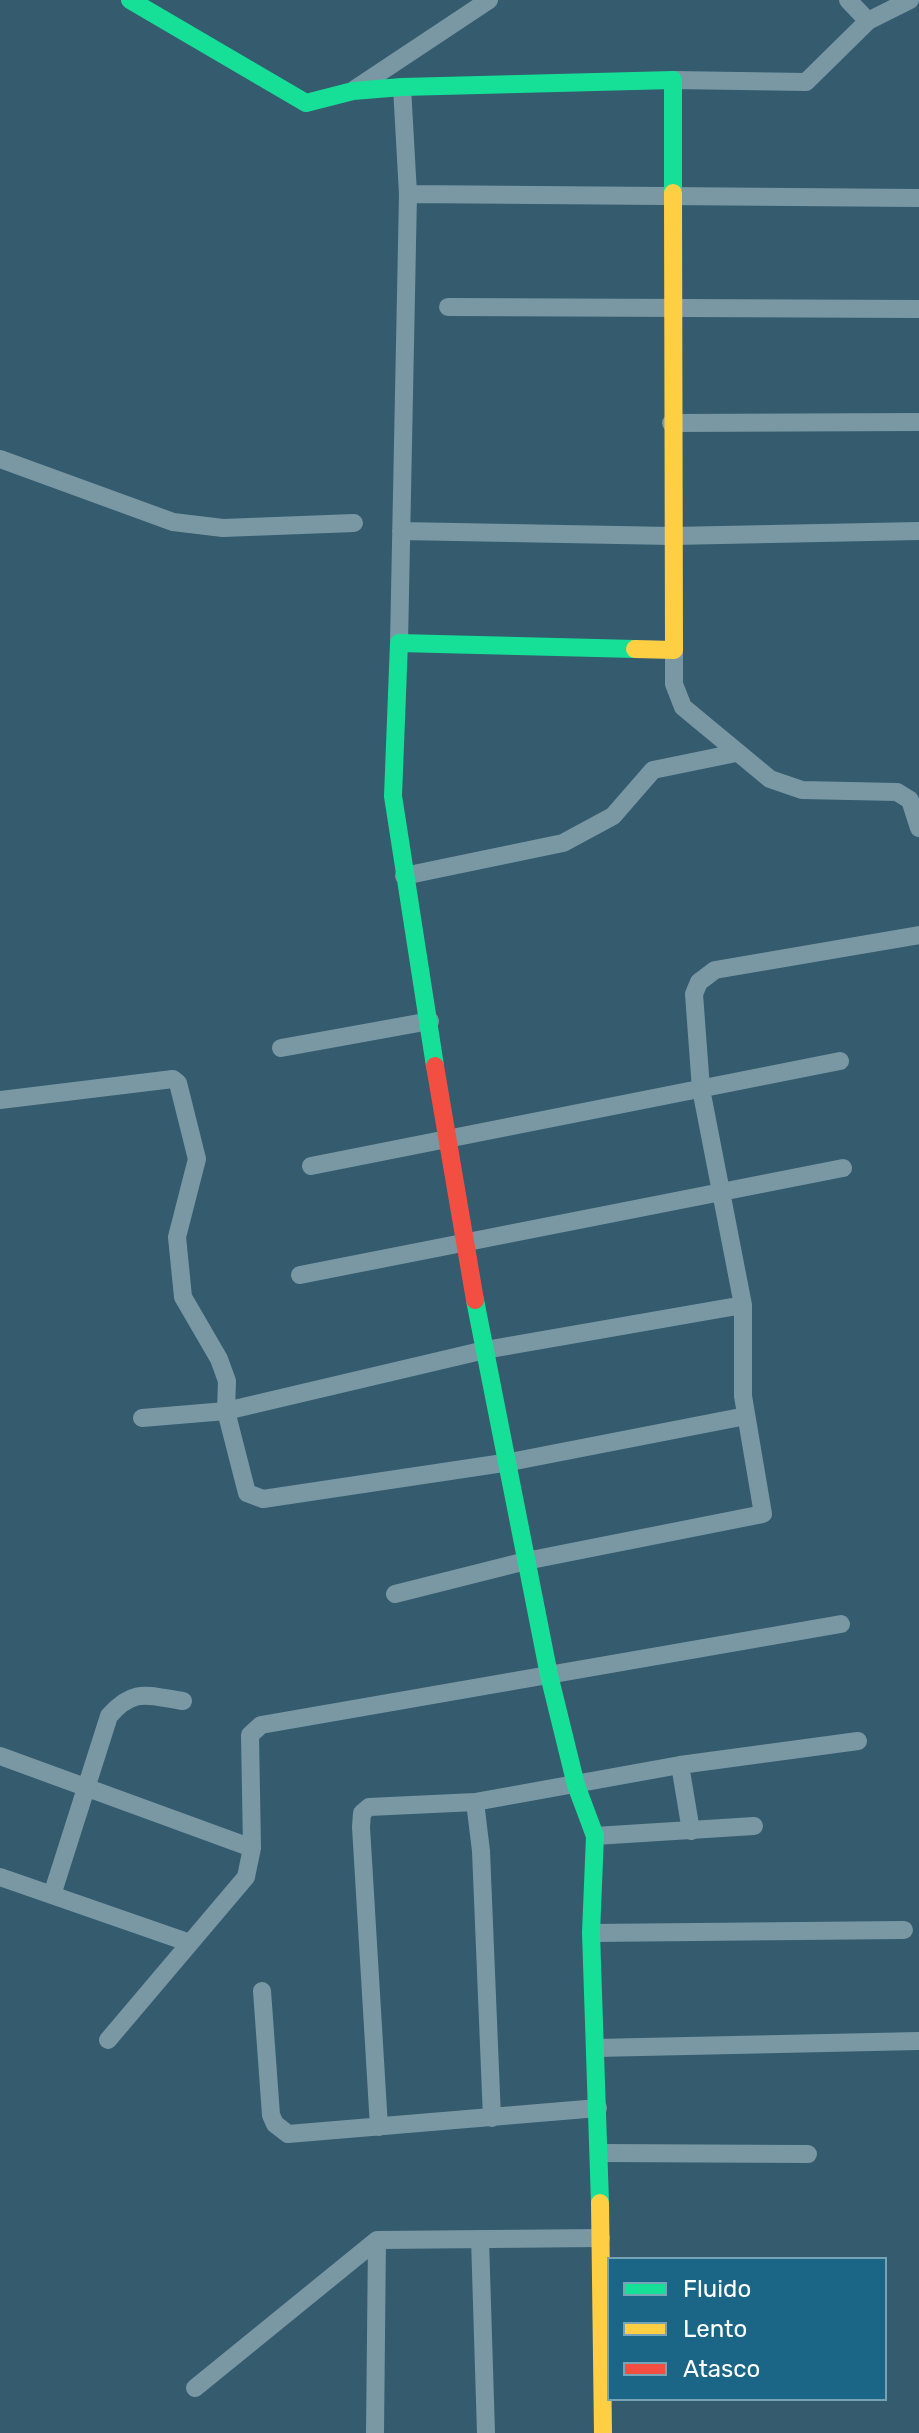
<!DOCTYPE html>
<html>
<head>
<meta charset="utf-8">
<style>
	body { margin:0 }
	#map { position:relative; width:919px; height:2433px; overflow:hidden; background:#345c6e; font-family:Rubik,sans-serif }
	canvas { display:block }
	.legend { position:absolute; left:607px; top:2257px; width:280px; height:144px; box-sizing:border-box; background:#1b6686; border:2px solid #76a3b6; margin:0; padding:10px 14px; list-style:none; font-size:24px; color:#fff }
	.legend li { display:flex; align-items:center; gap:16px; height:40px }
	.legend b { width:40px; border:2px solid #76a3b6 }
</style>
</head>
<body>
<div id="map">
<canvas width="919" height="2433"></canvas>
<ul class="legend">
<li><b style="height:10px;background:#16e098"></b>Fluido</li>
<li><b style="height:10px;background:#ffcf43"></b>Lento</li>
<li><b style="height:10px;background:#f24e42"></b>Atasco</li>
</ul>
</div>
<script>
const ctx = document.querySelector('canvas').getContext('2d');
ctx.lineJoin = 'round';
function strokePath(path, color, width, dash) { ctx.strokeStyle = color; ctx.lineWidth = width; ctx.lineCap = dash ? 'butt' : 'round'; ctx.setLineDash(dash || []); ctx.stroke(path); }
const street = new Path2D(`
	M 848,0 L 868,21
	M 673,80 L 806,82 L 868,21 L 910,0
	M 355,89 L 489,0
	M 408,194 L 919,198
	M 448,307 L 919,309
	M 671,423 L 919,422
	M 0,459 L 173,522 L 223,528 L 354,523
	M 401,531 L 672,536 L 919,531
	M 399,643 L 408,194 L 402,87
	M 674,650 L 674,684 L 683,707 L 770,779 L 802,790 L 897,792 L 910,800 L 919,828
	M 404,876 L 563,843 L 613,816 L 653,770 L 736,753
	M 281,1048 L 430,1021
	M 0,1100 L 173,1079 L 178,1083 L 197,1159 L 177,1237 L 183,1297 L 219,1359 L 227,1381 L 226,1411 L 247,1493 L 263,1499 L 510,1462 L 746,1416
	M 311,1166 L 840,1061
	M 300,1275 L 843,1168
	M 142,1418 L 226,1411 L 485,1350 L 743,1305
	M 395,1594 L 526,1561 L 763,1514 L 743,1396 L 743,1305 L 701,1089 L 694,994 L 699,982 L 715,970 L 919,935
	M 0,1756 L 252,1848
	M 680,1765 L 691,1831
	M 475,1802 L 481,1851 L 492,2118
	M 595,1836 L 754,1826
	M 0,1877 L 190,1943
	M 52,1895 L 109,1716 C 134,1687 148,1696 183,1701
	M 591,1933 L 904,1930
	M 262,1991 L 271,2115 L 275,2124 L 288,2134 L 598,2108
	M 108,2040 L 246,1877 L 252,1848 L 250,1735 L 261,1725 L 841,1624
	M 595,2048 L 919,2041
	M 379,2127 L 361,1827 L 362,1813 L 369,1807 L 475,1802 L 680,1765 L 858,1741
	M 599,2153 L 808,2154
	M 480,2239 L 486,2433
	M 195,2388 L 377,2240 L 601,2238
	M 375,2433 L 377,2240`);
const fast = new Path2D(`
	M 130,0 L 306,103 L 353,91 L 402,87 L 673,80 L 673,193
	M 435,1066 L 393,796 L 399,643 L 635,649
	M 475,1300 L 549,1675 L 576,1785 L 595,1836 L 591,1933 L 600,2203`);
const slow = new Path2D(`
	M 635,649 L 674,650 L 673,193
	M 600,2203 L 603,2433`);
const jam = new Path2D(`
	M 435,1066 L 475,1300`);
strokePath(street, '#7a98a4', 18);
strokePath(fast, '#16e098', 18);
strokePath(slow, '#ffcf43', 18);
strokePath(jam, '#f24e42', 18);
</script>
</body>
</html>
